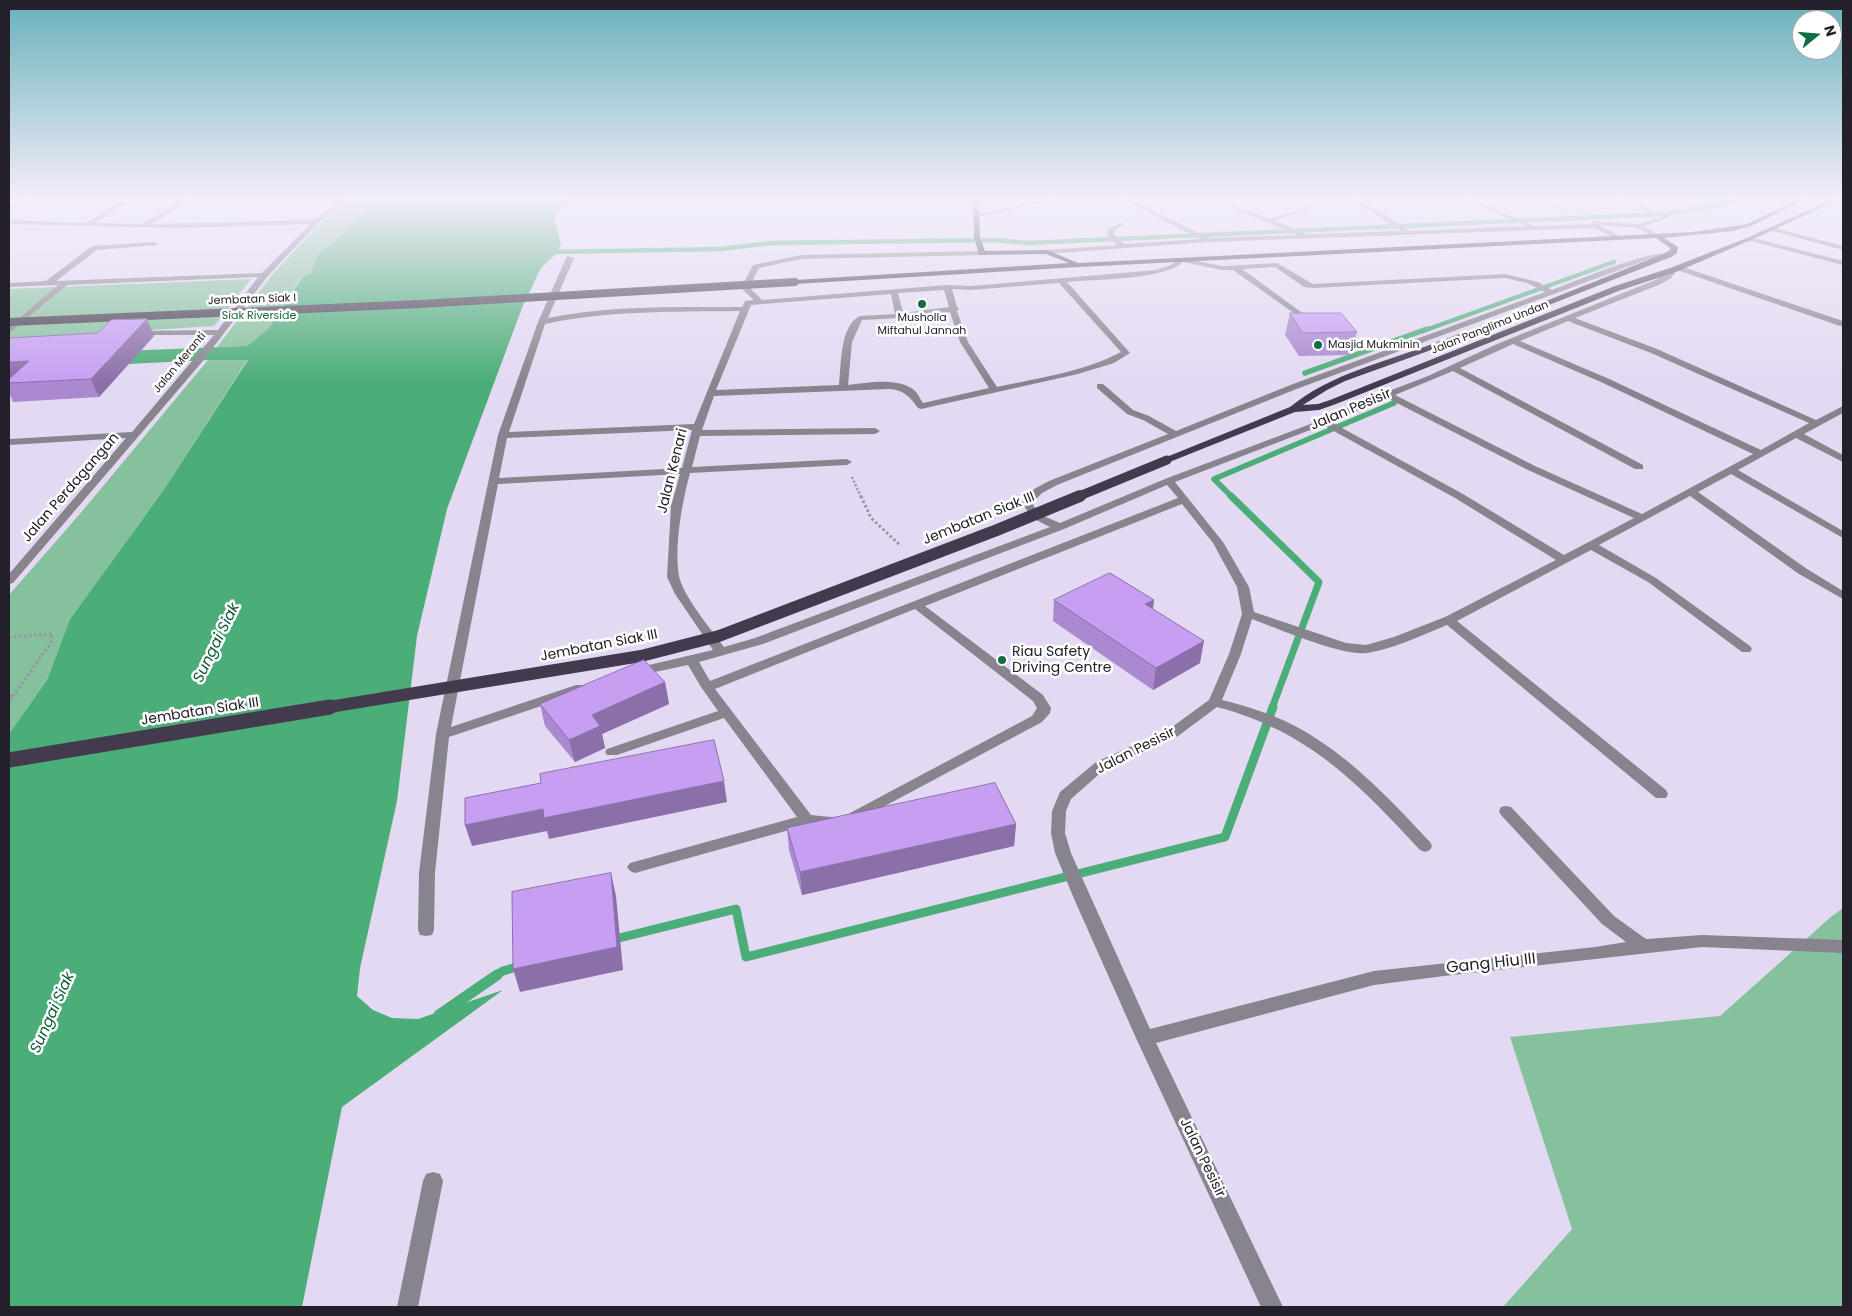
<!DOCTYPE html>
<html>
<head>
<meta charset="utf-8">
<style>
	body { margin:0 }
	#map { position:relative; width:1852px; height:1316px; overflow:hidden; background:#e4d9f3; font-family:Poppins,sans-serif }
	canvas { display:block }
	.frame { position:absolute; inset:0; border:10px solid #242029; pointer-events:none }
	.north { position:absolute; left:1792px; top:10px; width:50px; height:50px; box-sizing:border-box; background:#fff; border:1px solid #a7a6a9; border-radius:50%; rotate:73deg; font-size:14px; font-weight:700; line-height:20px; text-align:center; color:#242029 }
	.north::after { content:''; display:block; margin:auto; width:18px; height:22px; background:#0e6d41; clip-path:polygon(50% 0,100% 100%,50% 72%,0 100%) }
</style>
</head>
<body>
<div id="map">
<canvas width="1852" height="1316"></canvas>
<div class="frame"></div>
<div class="north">N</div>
</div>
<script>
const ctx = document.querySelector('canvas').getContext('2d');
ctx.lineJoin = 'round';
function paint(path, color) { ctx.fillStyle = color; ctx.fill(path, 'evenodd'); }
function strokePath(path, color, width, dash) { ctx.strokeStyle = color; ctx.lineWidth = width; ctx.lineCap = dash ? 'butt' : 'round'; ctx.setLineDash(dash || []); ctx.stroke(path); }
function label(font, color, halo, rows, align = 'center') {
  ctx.font = font + ' Poppins,sans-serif'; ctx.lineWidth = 5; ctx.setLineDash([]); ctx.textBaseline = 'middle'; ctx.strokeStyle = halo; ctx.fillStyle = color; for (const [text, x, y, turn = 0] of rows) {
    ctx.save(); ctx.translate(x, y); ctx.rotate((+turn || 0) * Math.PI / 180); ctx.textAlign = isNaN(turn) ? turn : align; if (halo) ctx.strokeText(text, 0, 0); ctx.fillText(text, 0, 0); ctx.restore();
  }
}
const green = new Path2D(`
	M 352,199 L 380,199 L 369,210 L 346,227 L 343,235 L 318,254 L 311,273 L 302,276 L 269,328 L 247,346 L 217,347 L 272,275 L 321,222 Z
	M 251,279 L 214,326 L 90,334 L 47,341 L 9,352 L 9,289 Z
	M 238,358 L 248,359 L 163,491 L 70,619 L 47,680 L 9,734 L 9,595 L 79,515 L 208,360 Z
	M 1843,908 L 1843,1307 L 1503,1307 L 1572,1229 L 1510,1037 L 1720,1016 L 1832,916 Z`);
const water = new Path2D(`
	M 380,199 L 570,199 L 554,218 L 561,243 L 558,252 L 541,268 L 522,308 L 447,509 L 417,636 L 397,801 L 360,968 L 357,996 L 373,1010 L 392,1018 L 418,1019 L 503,990 L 342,1107 L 302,1307 L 9,1307 L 9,734 L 47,680 L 70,619 L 163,491 L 248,360 L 208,360 L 9,370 L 70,353 L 247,346 L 269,328 L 303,276 L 311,273 L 318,254 L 343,235 L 346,227 L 369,210 Z`);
const streamFar4 = new Path2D(`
	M 548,252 L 721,249 L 771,243 L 995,240 L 1028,243 L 1665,214 L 1722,205 L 1737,199
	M 1423,331 L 1614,262`);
const streamFar3 = new Path2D(`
	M 1305,373 L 1427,329
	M 1232,497 L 1214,479 L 1394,403`);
const streamFar2 = new Path2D(`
	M 1231,496 L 1319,582 L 1272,708`);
const streamFar1 = new Path2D(`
	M 611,940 L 736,909 L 746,957 L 1225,837 L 1273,707
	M 495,976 L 503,971 L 523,965`);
const stream = new Path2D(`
	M 439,1015 L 497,975`);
const pathFar2 = new Path2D(`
	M 1535,199 L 1566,210`);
const pathFar1 = new Path2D(`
	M 852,477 L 861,497`);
const path = new Path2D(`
	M 861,496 L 871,518 L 901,546
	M 9,637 L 52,634 L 51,643 L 13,696
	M 9,696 L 13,696 L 9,703`);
const minor = new Path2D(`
	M 25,199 L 32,199 L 9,212 L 9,207 Z
	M 125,199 L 132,199 L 95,223 L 142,224 L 185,199 L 192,199 L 151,224 L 314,220 L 343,199 L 350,199 L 318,223 L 267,277 L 202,362 L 13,583 L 9,584 L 9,574 L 126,438 L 9,445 L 9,439 L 132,432 L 214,335 L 136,335 L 132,333 L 133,331 L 218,330 L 258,277 L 67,285 L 9,333 L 9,327 L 58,285 L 9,287 L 9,283 L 46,281 L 92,246 L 155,242 L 157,243 L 157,245 L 97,250 L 56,281 L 262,273 L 310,224 L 179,228 L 9,224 L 9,220 L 86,223 Z
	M 1049,199 L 1060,199 L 977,217 L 974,215 Z
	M 1122,199 L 1129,199 L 1209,238 L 1297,235 L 1211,199 L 1219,199 L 1270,219 L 1313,205 L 1313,207 L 1276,221 L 1305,234 L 1401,231 L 1350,199 L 1357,199 L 1376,209 L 1409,231 L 1527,226 L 1462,199 L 1470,199 L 1535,226 L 1590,224 L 1593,221 L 1638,224 L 1661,217 L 1617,199 L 1625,199 L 1670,217 L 1644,226 L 1661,236 L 1661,238 L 1659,239 L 1638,228 L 1599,225 L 1621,237 L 1616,238 L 1594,228 L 1208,242 L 1044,254 L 1043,252 L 1047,250 L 1117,245 L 1107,235 L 1108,229 L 1121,223 L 1124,225 L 1114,230 L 1114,235 L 1124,244 L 1200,239 Z
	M 1771,227 L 1843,246 L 1843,250 L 1769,230 L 1769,228 Z
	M 1749,237 L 1843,261 L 1843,265 L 1747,240 L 1746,239 Z
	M 982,251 L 986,253 L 985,255 L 801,259 L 759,268 L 751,284 L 751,289 L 762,300 L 947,285 L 971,286 L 1156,270 L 1171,265 L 1182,258 L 1222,266 L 1277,263 L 1313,284 L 1505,274 L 1538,282 L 1552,290 C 1571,283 1658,246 1672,255 L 1649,259 L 1299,388 L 1057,485 L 1042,493 L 1032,503 L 1039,514 L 1060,523 L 1165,479 L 1321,420 L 1358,403 L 1428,376 L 1497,344 L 1655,280 L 1665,274 L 1670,268 L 1680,266 L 1843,321 L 1843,326 L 1840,326 L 1677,270 L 1671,278 L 1661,284 L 1575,318 L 1657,349 L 1816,420 L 1843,406 L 1843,413 L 1804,434 L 1843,455 L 1843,462 L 1796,438 L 1738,470 L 1843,531 L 1843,538 L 1731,474 L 1698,492 L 1807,569 L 1843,591 L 1843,599 L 1799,574 L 1690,496 L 1599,545 L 1656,578 L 1750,646 L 1752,649 L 1750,652 L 1742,652 L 1648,582 L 1591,550 L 1457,621 L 1666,790 L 1668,794 L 1666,798 L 1656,798 L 1447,625 C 1422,635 1394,649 1367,653 C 1341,656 1279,629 1252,619 L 1241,654 L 1222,700 C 1246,706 1269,713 1291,724 C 1345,751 1389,798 1430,842 L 1432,846 L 1430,850 L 1425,852 L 1420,850 C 1358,783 1308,731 1217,707 L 1178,736 L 1106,768 L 1071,799 L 1066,811 L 1065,833 L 1071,853 L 1150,1029 L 1374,971 L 1595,947 L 1626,942 L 1602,924 L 1501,815 L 1499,811 L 1501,807 L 1506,806 L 1511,807 L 1614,916 L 1646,939 L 1702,935 L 1843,940 L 1843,953 L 1702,947 L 1444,976 L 1374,985 L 1156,1043 L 1283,1307 L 1261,1307 L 1136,1038 L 1075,901 L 1055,853 L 1051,833 L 1052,811 L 1060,792 L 1096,762 L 1168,730 L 1209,700 L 1229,654 L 1242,614 L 1237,587 L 1213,543 L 1182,504 L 925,606 L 1043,695 L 1051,708 L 1050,713 L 1042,722 L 855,822 L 850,821 L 848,817 L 850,813 L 1032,716 L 1037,708 L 1033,701 L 915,609 L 715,689 L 811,815 L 840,818 L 842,822 L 840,826 L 835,827 L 807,825 L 635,873 L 630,871 L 627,867 L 630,863 L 797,817 L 724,718 L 617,755 L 607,755 L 605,752 L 607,749 L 718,711 L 701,687 L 688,665 L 636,676 L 630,672 L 632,669 L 713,650 L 675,594 L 667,577 L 671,506 L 680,474 L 498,484 L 451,727 L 576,685 L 586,685 L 587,688 L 586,691 L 449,737 L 435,873 L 434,930 L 432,935 L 426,936 L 420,935 L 418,930 L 419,873 L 436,734 L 498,435 L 538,322 L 567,256 L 574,258 L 548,318 C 608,305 681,307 742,307 L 745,301 L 754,300 L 743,290 L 743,284 L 753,265 L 801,255 ZM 1183,262 L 1222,270 L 1233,270 L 1305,321 L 1309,319 L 1308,317 L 1242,269 L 1275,267 L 1304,287 L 1313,288 L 1505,278 L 1527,283 L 1545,292 L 1293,384 L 1176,431 L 1149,416 L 1133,410 L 1103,384 L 1097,384 L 1097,388 L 1127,414 L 1143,420 L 1168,434 L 1049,481 L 1034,489 L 1022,503 L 1032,518 L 1050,527 L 755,638 L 724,647 C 712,631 682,594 679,576 C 674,546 682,503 690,473 L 847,465 L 852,462 L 847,459 L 692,467 L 700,436 L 875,434 L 880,431 L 875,428 L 702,430 L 714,396 L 889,389 C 904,390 909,396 918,408 L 921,409 L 1078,374 L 1114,363 L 1130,353 L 1067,282 C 1095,279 1164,280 1183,262 ZM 1059,283 L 1121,352 C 1083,372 1038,378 997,387 L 968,342 L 957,311 L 959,309 L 957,307 L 952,289 L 971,290 ZM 944,290 L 949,307 L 903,313 L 898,293 ZM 891,294 L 895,314 L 860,316 C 840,324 841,367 839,385 L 716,390 L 751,305 ZM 740,311 L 694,424 L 509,432 L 545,324 C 608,310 676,312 740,311 ZM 950,312 L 960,342 L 989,388 L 923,403 C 920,399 918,393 914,390 C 897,377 867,383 848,385 L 852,342 L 862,320 L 900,318 ZM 1568,321 L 1651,353 L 1809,423 L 1761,450 L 1607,378 L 1520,341 ZM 1513,344 L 1601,382 L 1753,454 L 1642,514 L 1535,466 L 1395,395 L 1453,371 L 1635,469 L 1643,469 L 1643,465 L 1460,368 ZM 1387,398 L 1528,470 L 1634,518 L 1564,555 L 1463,494 L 1331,422 ZM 1323,425 L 1455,498 L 1556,560 L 1445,617 L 1394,637 L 1366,645 L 1346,643 L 1254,612 L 1249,587 L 1223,542 L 1175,482 ZM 692,430 L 682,468 L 499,478 L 507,438 ZM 1167,485 L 1178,498 L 710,681 L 699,662 L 763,644 L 1064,529 Z
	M 433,1172 L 440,1174 L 443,1181 L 418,1307 L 397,1307 L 423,1181 L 426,1174 Z`);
const major = new Path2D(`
	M 973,199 L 979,199 L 980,237 L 985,251 L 1047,250 L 1078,263 L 1693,232 L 1747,224 L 1799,199 L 1807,199 L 1751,226 L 1733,231 L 1664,238 L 1678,247 L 1677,253 L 1671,257 L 1470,336 L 1345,381 L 1327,390 L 1303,405 L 1318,404 L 1330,400 L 1615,286 L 1670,268 L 1747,238 L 1833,199 L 1841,199 L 1751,240 L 1676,272 L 1621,290 L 1336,404 L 1319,410 L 1295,412 L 1167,463 L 1164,462 L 1164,458 L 1290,407 C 1332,373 1385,362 1435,343 C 1512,315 1589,284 1665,253 L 1670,250 L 1670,248 L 1656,238 L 1079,267 L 795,284 L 791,282 L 795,280 L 1069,263 L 1046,254 L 979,255 L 974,237 Z`);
const majorBridgeFar3 = new Path2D(`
	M 9,322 L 420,304 L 795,282`);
const majorBridgeFar2 = new Path2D(`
	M 1077,497 L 1167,460`);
const majorBridgeFar1 = new Path2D(`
	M 323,708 L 641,656 L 719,636 L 997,530 L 1080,496`);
const majorBridge = new Path2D(`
	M 9,760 L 330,707`);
const wall = new Path2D(`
	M 1290,313 L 1357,332 L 1351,355 L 1299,356 L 1285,335 Z
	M 154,336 L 99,397 L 13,402 L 9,392 L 9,338 Z
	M 1054,600 L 1154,600 L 1153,609 L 1200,663 L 1153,690 L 1053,621 Z
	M 665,682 L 669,704 L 602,734 L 605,748 L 575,762 L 545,726 L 540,704 Z
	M 1016,824 L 1014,846 L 802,895 L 789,850 L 787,828 Z`);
const shadedWall = new Path2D(`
	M 147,319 L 154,336 L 99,397 L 91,379 Z
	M 29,361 L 9,381 L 9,362 Z
	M 1154,600 L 1151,621 L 1145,604 Z
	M 1204,641 L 1200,663 L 1153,690 L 1156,668 Z
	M 665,682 L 669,704 L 602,734 L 605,748 L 575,762 L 569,740 L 592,715 Z
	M 724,781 L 727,802 L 549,839 L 547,831 L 472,846 L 465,825 L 543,809 Z
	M 1016,824 L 1014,846 L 802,895 L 800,872 Z
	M 611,873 L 616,896 L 623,970 L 520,992 L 513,969 Z`);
const building = new Path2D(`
	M 1290,313 L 1341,313 L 1357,332 L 1303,333 Z
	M 147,319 L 91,379 L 9,383 L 9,379 L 29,361 L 9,362 L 9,338 L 98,333 L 111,320 Z
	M 1110,573 L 1154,600 L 1145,604 L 1204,641 L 1156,668 L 1054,600 Z
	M 644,660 L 665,682 L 592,715 L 600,726 L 569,740 L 540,704 Z
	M 714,740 L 724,781 L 544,818 L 543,809 L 465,825 L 465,798 L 541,783 L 540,774 Z
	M 995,783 L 1016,824 L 800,872 L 787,828 Z
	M 611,873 L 617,947 L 513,969 L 512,892 Z`);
const markers = [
	[922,304,5,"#0e6d41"],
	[1318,345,5,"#0e6d41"],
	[1002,660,5,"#0e6d41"]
];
const farStreetnames = [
	["Jembatan Siak I",252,300,-2],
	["Jalan Panglima Undan",1490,328,-22],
	["Jalan Meranti",180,363,-50]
];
const farParknames = [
	["Siak Riverside",259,316]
];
const farPoinames = [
	["Musholla",922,318],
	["Miftahul Jannah",922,331],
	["Masjid Mukminin",1328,345,"left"]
];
const streetNames = [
	["Jalan Pesisir",1351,410,-23],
	["Jalan Kenari",673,471,-76],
	["Jalan Perdagangan",71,488,-49],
	["Jembatan Siak III",979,519,-22],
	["Jembatan Siak III",599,646,-11],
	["Jembatan Siak III",200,712,-9],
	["Jalan Pesisir",1136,751,-27],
	["Jalan Pesisir",1202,1158,64]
];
const poiNames = [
	["Riau Safety",1012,652],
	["Driving Centre",1012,668]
];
const waterNames = [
	["Sungai Siak",217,643,-64],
	["Sungai Siak",53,1013,-66]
];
const nearStreetnames = [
	["Gang Hiu III",1491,964,-6]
];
paint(green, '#85c19c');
paint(water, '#4bad77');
strokePath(streamFar4, '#4bad77', 4.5);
strokePath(streamFar3, '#4bad77', 5.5);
strokePath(streamFar2, '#4bad77', 7);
strokePath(streamFar1, '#4bad77', 9);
strokePath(stream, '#4bad77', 11);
strokePath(pathFar2, '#9b93a7', 2, [1, 1]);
strokePath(pathFar1, '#9b93a7', 2.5, [2, 2]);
strokePath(path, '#9b93a7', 3, [2.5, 2.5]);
paint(minor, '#88848e');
paint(major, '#433b4d');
strokePath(majorBridgeFar3, '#433b4d', 8);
strokePath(majorBridgeFar2, '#433b4d', 9);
strokePath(majorBridgeFar1, '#433b4d', 12);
strokePath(majorBridge, '#433b4d', 15);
paint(wall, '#aa89d0');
paint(shadedWall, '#8b6fa9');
paint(building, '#c69ff2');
strokePath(building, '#8b6fa9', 1);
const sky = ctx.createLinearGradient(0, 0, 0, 383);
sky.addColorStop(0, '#69b1bb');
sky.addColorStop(0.52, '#f3eefa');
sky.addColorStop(1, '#f3eefa00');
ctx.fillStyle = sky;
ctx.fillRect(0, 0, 1852, 383);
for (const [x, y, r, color] of markers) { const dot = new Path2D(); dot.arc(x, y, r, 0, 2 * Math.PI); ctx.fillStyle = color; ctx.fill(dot); strokePath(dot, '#fff', 2); }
label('11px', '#242029', '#fff', farStreetnames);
label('11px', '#1f6641', '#fff', farParknames);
label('11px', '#242029', '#fff', farPoinames);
label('14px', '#242029', '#fff', streetNames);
label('14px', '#242029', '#fff', poiNames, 'left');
label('italic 15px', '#0c5835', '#fff', waterNames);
label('16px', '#242029', '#fff', nearStreetnames);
</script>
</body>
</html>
